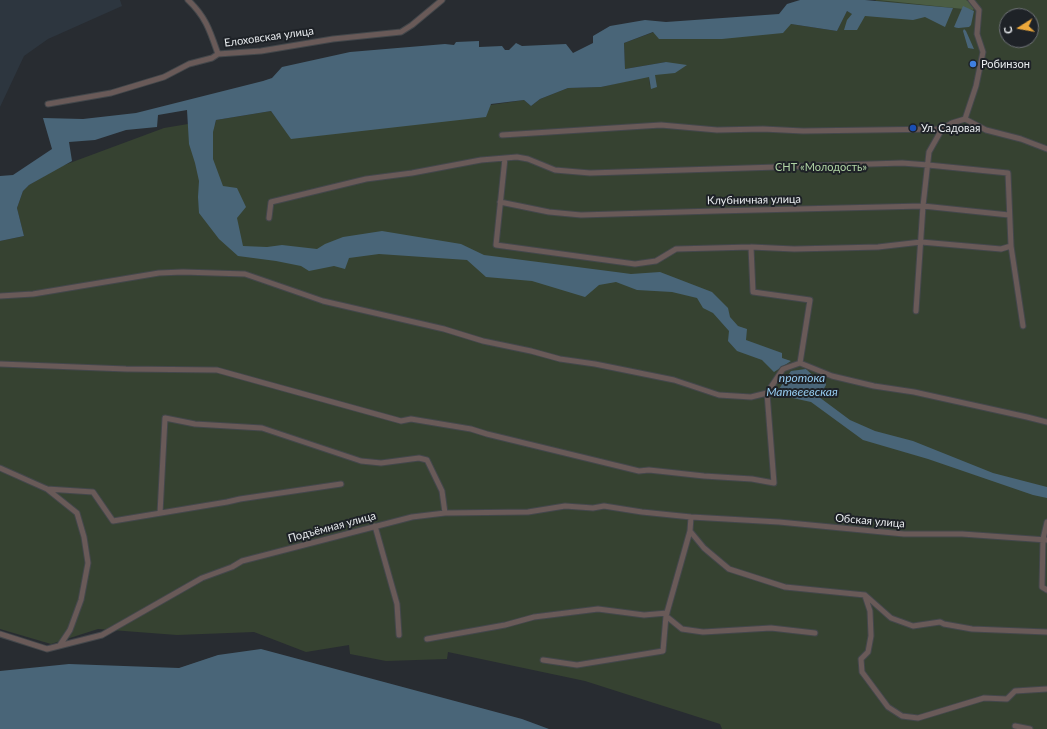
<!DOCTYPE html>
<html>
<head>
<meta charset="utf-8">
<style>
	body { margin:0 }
	#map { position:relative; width:1047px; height:729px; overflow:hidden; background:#282c31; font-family:Lato,sans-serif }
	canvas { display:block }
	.north { position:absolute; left:999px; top:8px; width:40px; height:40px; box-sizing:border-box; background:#1e2227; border:1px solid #6f7277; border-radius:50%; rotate:259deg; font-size:11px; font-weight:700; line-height:16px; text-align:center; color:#e8ebee }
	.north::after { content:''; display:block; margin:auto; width:14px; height:18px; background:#eda83b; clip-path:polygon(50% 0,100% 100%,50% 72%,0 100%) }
</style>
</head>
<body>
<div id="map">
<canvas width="1047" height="729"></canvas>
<div class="north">С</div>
</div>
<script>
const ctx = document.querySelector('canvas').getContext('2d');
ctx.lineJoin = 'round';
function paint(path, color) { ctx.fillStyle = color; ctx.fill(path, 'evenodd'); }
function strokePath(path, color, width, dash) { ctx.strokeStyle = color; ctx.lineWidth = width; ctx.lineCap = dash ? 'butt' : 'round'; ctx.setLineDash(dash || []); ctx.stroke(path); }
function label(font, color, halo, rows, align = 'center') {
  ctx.font = font + ' Lato,sans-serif'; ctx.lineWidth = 4; ctx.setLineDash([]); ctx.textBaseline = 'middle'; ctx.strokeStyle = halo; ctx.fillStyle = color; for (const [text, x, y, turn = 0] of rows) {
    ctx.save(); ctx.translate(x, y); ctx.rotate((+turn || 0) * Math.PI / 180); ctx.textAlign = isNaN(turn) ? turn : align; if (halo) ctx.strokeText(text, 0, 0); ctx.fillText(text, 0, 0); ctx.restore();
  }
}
const built = new Path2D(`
	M 0,0 L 120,0 L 122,6 L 48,39 L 24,56 L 0,107 Z`);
const green = new Path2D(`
	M 876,0 L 1047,0 L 1047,729 L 722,729 L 720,724 L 585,681 L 448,652 L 447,659 L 386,661 L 350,654 L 349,645 L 306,652 L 254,632 L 177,635 L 98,629 L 51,644 L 0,629 L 0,241 L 24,236 L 17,208 L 23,191 L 29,185 L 59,167 L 164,128 L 194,123 L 215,125 L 216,120 L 271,111 L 286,131 L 301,133 L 524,100 L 531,106 L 540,99 L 568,88 L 601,87 L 649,76 L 650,86 L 655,74 L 666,62 L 625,69 L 624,43 L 654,32 L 791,24 L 837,31 L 847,11 L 853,14 L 865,16 L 869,8 ZM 1007,16 L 1031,16 L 1031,40 L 1007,40 Z`);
const forest = new Path2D(`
	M 879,0 L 966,0 L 976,6 L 973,10 Z`);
const water = new Path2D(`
	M 800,0 L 865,0 L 953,8 L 945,27 L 925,17 L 913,20 L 865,16 L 857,30 L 844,30 L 847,20 L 852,14 L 847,11 L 837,31 L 791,24 L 783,33 L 722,39 L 659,39 L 653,32 L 624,43 L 625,69 L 666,62 L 687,65 L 675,73 L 655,75 L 657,87 L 651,89 L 649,77 L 601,87 L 568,88 L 540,99 L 531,106 L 524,100 L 491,104 L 486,117 L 291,139 L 271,111 L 216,120 L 213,132 L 213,159 L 223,186 L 237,188 L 246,207 L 237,218 L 243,246 L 267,247 L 282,245 L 317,249 L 325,244 L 343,237 L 382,231 L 461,244 L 484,255 L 616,272 L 631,274 L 660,272 L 712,292 L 728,308 L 730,317 L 738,326 L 747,329 L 746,340 L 782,353 L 782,358 L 791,361 L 774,372 L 762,360 L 737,351 L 728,341 L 729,331 L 713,313 L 703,308 L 697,298 L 672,292 L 637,290 L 616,282 L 599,285 L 585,297 L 532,281 L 486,277 L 467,260 L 379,254 L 349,258 L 345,269 L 334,266 L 309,271 L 301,266 L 276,261 L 238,256 L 219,239 L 199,213 L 198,197 L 199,181 L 195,163 L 189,144 L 187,110 L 158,115 L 157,127 L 126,130 L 95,140 L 69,142 L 72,161 L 29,185 L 23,191 L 17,208 L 24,236 L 0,241 L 0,176 L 13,175 L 52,149 L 43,118 L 83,119 L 136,113 L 263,81 L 272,78 L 282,67 L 350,52 L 445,44 L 454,45 L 456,42 L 479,41 L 479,47 L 502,46 L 505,50 L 509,50 L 516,43 L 522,46 L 566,44 L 573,53 L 593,43 L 593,36 L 610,26 L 645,20 L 666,22 L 779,14 L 787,4 Z
	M 963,6 L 974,11 L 971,25 L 969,27 C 963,27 959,29 954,27 Z
	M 964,29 L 966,31 L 974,49 L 968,48 L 963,31 Z
	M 806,369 L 818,380 L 825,380 L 826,385 L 819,397 L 850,420 L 875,431 L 913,441 L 993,473 L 1047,487 L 1047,498 L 1033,495 L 928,459 L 863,440 L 811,402 L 788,397 L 779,389 L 791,371 Z
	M 261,649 L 522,719 L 549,729 L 0,729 L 0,671 L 69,664 L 179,668 L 218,655 Z`);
const minor = new Path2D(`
	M 188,0 C 206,17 210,31 218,54
	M 48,104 L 111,93 L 164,77 L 189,64 L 212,58 L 218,54 L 261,51 L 333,39 L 401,32 L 412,25 L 442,0
	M 965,119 L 976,86 L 983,52 L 977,34 L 979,10 L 971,0
	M 965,119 L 986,130 L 1021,139 L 1047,149
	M 502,135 L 661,125 L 717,130 L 763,129 L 803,131 L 942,129
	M 505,158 L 496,245 L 635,264 L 656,261 L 676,249 L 751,247 L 794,249 L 838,248 L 878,247 L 921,242 L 1001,249 L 1011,246
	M 500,202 L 549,212 L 581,215 L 715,211 L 923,206 L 1009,215
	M 269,218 L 271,202 L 366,179 L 412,173 L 481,160 L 517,157 L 528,159 L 555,170 L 590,173 L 902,163 L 928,165 L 1008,173 L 1011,246 L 1023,326
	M 751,247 L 753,292 L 810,300 L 800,363
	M 0,296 L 33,294 L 159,273 L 183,272 L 245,274 L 323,301 L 444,329 L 483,341 L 531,351 L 560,359 L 595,364 L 674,380 L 719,395 L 751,397 L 767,393
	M 916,311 L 923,206 L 929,152 L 942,129 L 952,123 L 965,119
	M 0,364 L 126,369 L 217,370 L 401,421 L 411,419 L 471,429 L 487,434 L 639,471 L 649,470 L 704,476 L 752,479 L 774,483 L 767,393 L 783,369 L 800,363 L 832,376 L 874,386 L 914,392 L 1027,417 L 1047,422
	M 0,468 L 47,489 L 93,492 L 113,521 L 227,502 L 240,499 L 341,484
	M 47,489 L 77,513 L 84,537 L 88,563 L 81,600 L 70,630 L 60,645
	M 160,513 L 165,418 L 195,424 L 262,428 L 361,461 L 381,463 L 419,458 L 427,460 L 442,491 L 445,513
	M 1047,522 L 1043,539 L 1042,587 L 1047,590
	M 375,526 L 397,604 L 399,635
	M 690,531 L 704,548 L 729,569 L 785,587 L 865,595 L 891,618 L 913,626 L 940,622 L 944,624 L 972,629 L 1047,632
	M 865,596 L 870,611 L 871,636 L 868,652 L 861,659 L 862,672 L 888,707 L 902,716 L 918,718 L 984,698 L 1007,699 L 1015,691 L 1047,689
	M 666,616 L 682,629 L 703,632 L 771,628 L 815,633
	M 0,634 L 47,649 L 102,635 L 202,578 L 232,567 L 242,561 L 412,517 L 445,513 L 528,512 L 565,506 L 593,508 L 604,506 L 642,512 L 691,517 L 779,522 L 904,534 L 962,534 L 1047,540
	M 427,639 L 505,625 L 534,617 L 598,609 L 644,615 L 667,613
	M 543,660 L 577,665 L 663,651 L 666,616 L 690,531 L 691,517
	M 1015,726 L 1030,729`);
const markers = [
	[973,64,4,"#3f7fe0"],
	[913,128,4,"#1a4fb4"]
];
const streetNames = [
	["Елоховская улица",269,37,-8],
	["Клубничная улица",754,200,-1],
	["Обская улица",870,521,5],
	["Подъёмная улица",332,527,-15]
];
const poiNames = [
	["Робинзон",981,64],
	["Ул. Садовая",921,128]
];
const parkNames = [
	["СНТ «Молодость»",821,167]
];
const waterNames = [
	["протока",802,378],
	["Матвеевская",802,392]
];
paint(built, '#2d363f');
paint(green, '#364231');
paint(forest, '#4b5d44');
paint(water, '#496578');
strokePath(minor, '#43474b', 7);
strokePath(minor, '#695a58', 5);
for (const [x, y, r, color] of markers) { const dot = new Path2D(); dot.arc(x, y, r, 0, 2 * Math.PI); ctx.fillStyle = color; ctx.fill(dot); strokePath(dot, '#1e2227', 1.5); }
label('11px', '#e8ebee', '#1e2227', streetNames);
label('11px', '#e8ebee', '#1e2227', poiNames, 'left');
label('11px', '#b1d4a5', '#1e2227', parkNames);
label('italic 12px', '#96cbef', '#1e2227', waterNames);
</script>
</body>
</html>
